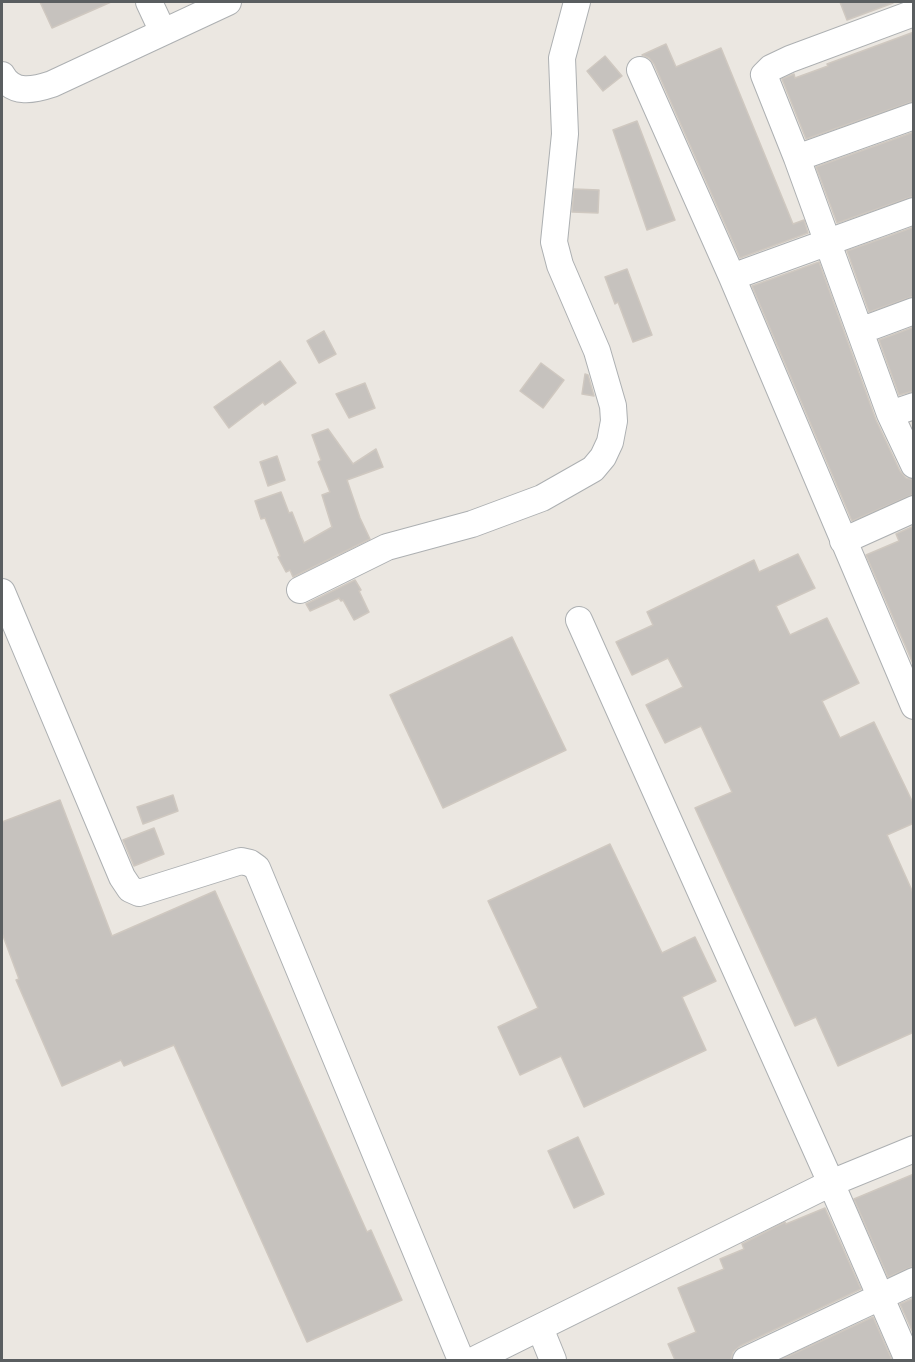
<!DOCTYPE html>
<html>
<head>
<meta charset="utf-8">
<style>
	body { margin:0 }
	#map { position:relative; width:915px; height:1362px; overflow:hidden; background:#ebe7e1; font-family:Inter,sans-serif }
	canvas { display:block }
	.frame { position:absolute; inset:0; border:3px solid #5a5e60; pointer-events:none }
</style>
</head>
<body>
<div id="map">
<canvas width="915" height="1362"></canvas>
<div class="frame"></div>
</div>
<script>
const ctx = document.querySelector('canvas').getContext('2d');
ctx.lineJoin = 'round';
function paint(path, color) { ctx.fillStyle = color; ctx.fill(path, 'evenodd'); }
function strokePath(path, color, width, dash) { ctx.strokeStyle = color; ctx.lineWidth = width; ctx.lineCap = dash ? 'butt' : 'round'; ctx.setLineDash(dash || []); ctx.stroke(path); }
const building = new Path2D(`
	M 40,2 L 111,2 L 52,28 Z
	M 840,2 L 893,2 L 893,3 L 847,20 Z
	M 914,32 L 914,101 L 806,139 L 782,79 L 794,74 L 795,78 L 828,66 L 827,64 Z
	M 666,44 L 676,67 L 721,48 L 793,224 L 804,220 L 808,233 L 740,258 L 654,64 L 649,58 L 642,55 Z
	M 605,56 L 622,76 L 603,91 L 587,71 Z
	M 637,121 L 675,220 L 647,230 L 613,130 Z
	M 914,132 L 914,196 L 837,223 L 816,167 Z
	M 574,189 L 599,190 L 598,213 L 572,212 Z
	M 914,227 L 914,296 L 869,312 L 847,251 Z
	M 819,262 L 876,420 L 900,471 L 906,478 L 914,480 L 914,494 L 852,521 L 752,286 Z
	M 627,269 L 652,335 L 633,342 L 618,302 L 615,304 L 605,277 Z
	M 914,327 L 914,391 L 899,395 L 879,340 Z
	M 324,331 L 336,354 L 319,363 L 307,341 Z
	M 280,361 L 296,383 L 265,405 L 263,402 L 229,428 L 214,407 Z
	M 541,363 L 564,380 L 543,408 L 520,391 Z
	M 585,374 L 588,375 L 594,396 L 582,394 Z
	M 365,383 L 375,408 L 349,418 L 336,394 Z
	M 328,429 L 353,464 L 376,449 L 383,467 L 347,480 L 360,518 L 370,539 L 293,577 L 290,570 L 286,572 L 278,557 L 280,556 L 265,518 L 261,519 L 255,501 L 281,492 L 289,513 L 292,512 L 304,543 L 332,527 L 322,495 L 330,492 L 318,462 L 321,460 L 312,435 Z
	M 277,456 L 285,480 L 268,486 L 260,462 Z
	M 914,526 L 914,666 L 866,555 L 899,541 L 896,534 Z
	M 798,554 L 815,588 L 776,606 L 790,635 L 827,618 L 859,683 L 822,701 L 840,738 L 874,722 L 914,805 L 914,823 L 887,835 L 914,895 L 914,1032 L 838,1066 L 816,1017 L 795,1026 L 695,808 L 732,792 L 701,726 L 665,743 L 646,705 L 683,687 L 668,658 L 632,675 L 616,642 L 653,625 L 647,612 L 754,560 L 759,572 Z
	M 355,580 L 361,590 L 359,591 L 369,612 L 354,620 L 343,600 L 341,601 L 339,598 L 310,611 L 306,604 Z
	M 512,637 L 566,750 L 443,808 L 390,695 Z
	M 173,795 L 178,811 L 143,824 L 137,807 Z
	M 60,800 L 112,936 L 215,891 L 367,1232 L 371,1230 L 402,1300 L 307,1342 L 174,1045 L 124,1066 L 121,1060 L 62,1086 L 16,980 L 19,979 L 2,933 L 2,822 Z
	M 154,828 L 164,854 L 134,866 L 123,840 Z
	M 610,844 L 662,953 L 695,937 L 716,981 L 682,997 L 706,1050 L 584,1107 L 561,1056 L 520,1075 L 498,1027 L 538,1008 L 488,901 Z
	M 578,1137 L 604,1194 L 574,1208 L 548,1151 Z
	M 914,1174 L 914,1266 L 888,1277 L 854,1199 Z
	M 825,1208 L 861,1289 L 740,1346 L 733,1352 L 731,1360 L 675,1360 L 668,1344 L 696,1332 L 678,1288 L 724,1269 L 720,1259 L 744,1249 L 742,1244 L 785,1222 L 786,1224 Z
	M 914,1298 L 914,1335 L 900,1304 Z
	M 873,1317 L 892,1360 L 780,1360 Z`);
const minor = new Path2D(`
	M 149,2 L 163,32
	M 914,13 L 790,59 L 771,68 L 764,75 L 797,158 L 890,414 L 914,465
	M 640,70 L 732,277 L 914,706
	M 2,75 C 13,95 34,90 52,84 L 228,2
	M 797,158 L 914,116
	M 732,277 L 914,211
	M 860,331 L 914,311
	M 890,414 L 914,406
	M 843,541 L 914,509
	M 300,590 L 387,547 L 472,524 L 542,498 L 593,469 L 603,457 L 610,442 L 614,421 L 613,406 L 597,351 L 560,265 L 554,242 L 565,134 L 562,58 L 577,2
	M 2,592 L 122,877 L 130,889 L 139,893 L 241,861 L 250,863 L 257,868 L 461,1360
	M 579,620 L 831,1183 L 908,1360
	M 540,1328 L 553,1360
	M 474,1360 L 831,1183 L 914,1149
	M 746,1360 L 914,1281`);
paint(building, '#c6c2be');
strokePath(building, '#cfc8c0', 1.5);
strokePath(minor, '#adb0b2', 28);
strokePath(minor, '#fff', 26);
</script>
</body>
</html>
